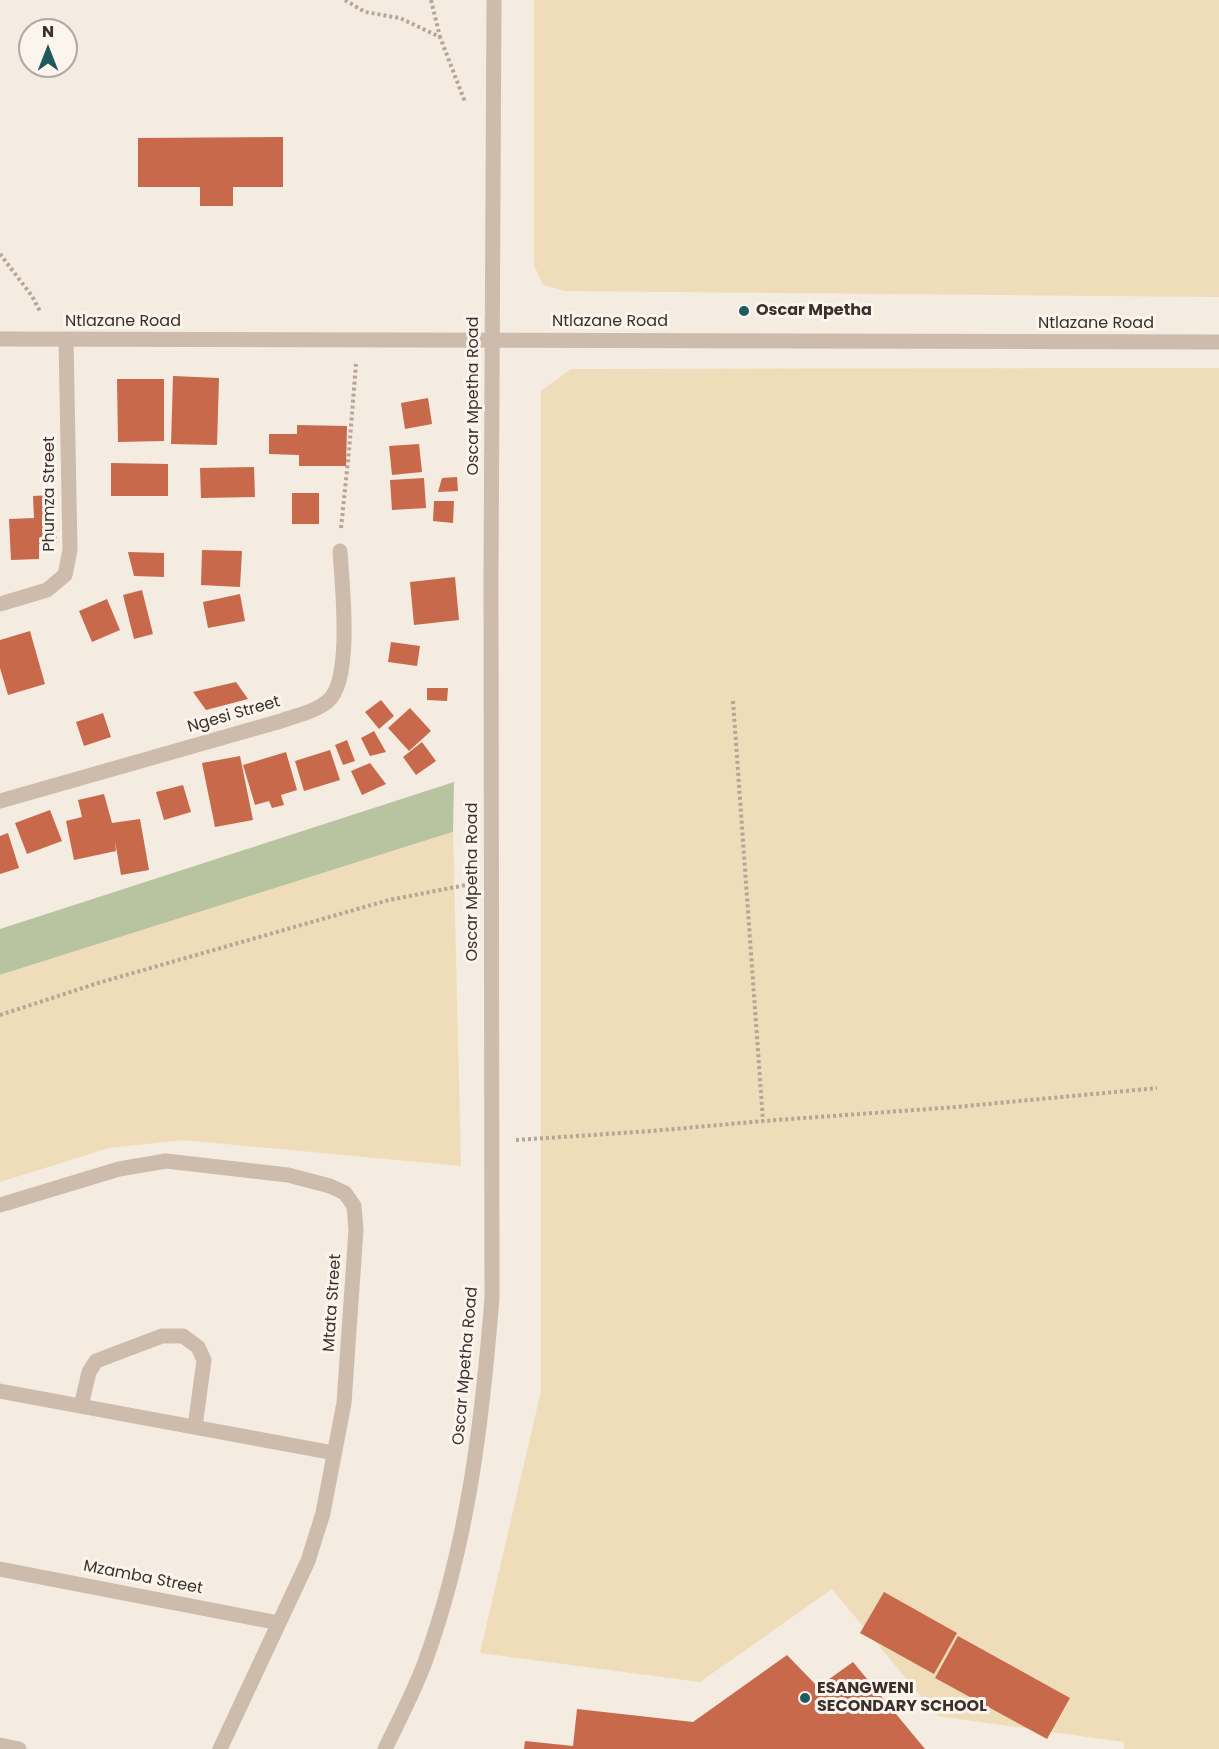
<!DOCTYPE html>
<html>
<head>
<meta charset="utf-8">
<style>
	body { margin:0 }
	#map { position:relative; width:1219px; height:1749px; overflow:hidden; background:#f4ebe1; font-family:Poppins,sans-serif }
	canvas { display:block }
	.north { position:absolute; left:18px; top:18px; width:60px; height:60px; box-sizing:border-box; background:#fbf5ee; border:2px solid #aea6a0; border-radius:50%; rotate:0deg; font-size:16px; font-weight:700; line-height:24px; text-align:center; color:#3b302b }
	.north::after { content:''; display:block; margin:auto; width:21px; height:27px; background:#1f5a5e; clip-path:polygon(50% 0,100% 100%,50% 72%,0 100%) }
</style>
</head>
<body>
<div id="map">
<canvas width="1219" height="1749"></canvas>
<div class="north">N</div>
</div>
<script>
const ctx = document.querySelector('canvas').getContext('2d');
ctx.lineJoin = 'round';
function paint(path, color) { ctx.fillStyle = color; ctx.fill(path, 'evenodd'); }
function strokePath(path, color, width, dash) { ctx.strokeStyle = color; ctx.lineWidth = width; ctx.lineCap = dash ? 'butt' : 'round'; ctx.setLineDash(dash || []); ctx.stroke(path); }
function label(font, color, halo, rows, align = 'center') {
  ctx.font = font + ' Poppins,sans-serif'; ctx.lineWidth = 6; ctx.setLineDash([]); ctx.textBaseline = 'middle'; ctx.strokeStyle = halo; ctx.fillStyle = color; for (const [text, x, y, turn = 0] of rows) {
    ctx.save(); ctx.translate(x, y); ctx.rotate((+turn || 0) * Math.PI / 180); ctx.textAlign = isNaN(turn) ? turn : align; if (halo) ctx.strokeText(text, 0, 0); ctx.fillText(text, 0, 0); ctx.restore();
  }
}
const green = new Path2D(`
	M 454,782 L 453,832 L 0,975 L 0,929 Z`);
const sand = new Path2D(`
	M 534,0 L 1219,0 L 1219,297 L 565,291 L 543,285 L 534,265 Z
	M 1219,368 L 1219,1749 L 1124,1749 L 1124,1742 L 937,1716 L 832,1589 L 700,1682 L 480,1653 L 541,1391 L 541,391 L 571,369 Z
	M 453,832 L 461,1166 L 183,1140 L 109,1148 L 0,1182 L 0,975 Z`);
const building = new Path2D(`
	M 283,137 L 283,187 L 233,187 L 233,206 L 200,206 L 200,187 L 138,187 L 138,138 Z
	M 173,376 L 219,378 L 217,445 L 171,444 Z
	M 117,379 L 164,379 L 164,441 L 118,442 Z
	M 428,398 L 432,424 L 405,429 L 401,403 Z
	M 297,425 L 347,426 L 346,466 L 299,466 L 299,455 L 269,454 L 269,434 L 297,434 Z
	M 419,444 L 422,472 L 392,475 L 389,446 Z
	M 111,463 L 168,464 L 168,496 L 111,496 Z
	M 254,467 L 255,497 L 201,498 L 200,468 Z
	M 457,477 L 458,491 L 438,492 L 442,478 Z
	M 424,478 L 426,508 L 392,510 L 390,480 Z
	M 292,493 L 319,493 L 319,524 L 292,524 Z
	M 54,495 L 57,543 L 39,544 L 39,559 L 11,560 L 9,519 L 34,518 L 33,496 Z
	M 434,501 L 454,501 L 453,523 L 433,521 Z
	M 202,550 L 242,551 L 240,587 L 201,585 Z
	M 128,552 L 164,553 L 164,577 L 134,576 Z
	M 455,577 L 459,620 L 414,625 L 410,582 Z
	M 142,590 L 153,634 L 134,639 L 123,595 Z
	M 240,594 L 245,621 L 208,628 L 203,602 Z
	M 107,599 L 120,630 L 92,642 L 79,611 Z
	M 30,631 L 45,684 L 8,695 L 0,668 L 0,640 Z
	M 391,642 L 420,646 L 417,666 L 388,662 Z
	M 236,682 L 248,699 L 206,710 L 193,692 Z
	M 427,688 L 448,688 L 447,701 L 427,700 Z
	M 381,700 L 394,716 L 379,729 L 365,712 Z
	M 410,708 L 431,731 L 409,751 L 388,728 Z
	M 103,713 L 111,737 L 84,746 L 76,722 Z
	M 374,731 L 386,752 L 370,756 L 361,738 Z
	M 347,740 L 355,761 L 343,765 L 335,745 Z
	M 422,742 L 436,761 L 416,775 L 403,757 Z
	M 330,750 L 340,780 L 304,791 L 295,761 Z
	M 286,752 L 297,790 L 281,795 L 284,805 L 272,808 L 269,801 L 255,805 L 243,765 Z
	M 240,756 L 253,820 L 215,827 L 202,763 Z
	M 370,763 L 386,784 L 362,795 L 351,771 Z
	M 183,785 L 191,812 L 164,820 L 156,792 Z
	M 104,794 L 112,823 L 140,819 L 149,870 L 121,875 L 115,841 L 116,851 L 74,860 L 66,821 L 82,817 L 78,800 Z
	M 50,810 L 62,841 L 27,854 L 15,823 Z
	M 8,833 L 19,868 L 0,874 L 0,836 Z
	M 884,1592 L 957,1633 L 934,1674 L 860,1633 Z
	M 958,1636 L 1070,1698 L 1047,1739 L 935,1678 Z
	M 787,1655 L 818,1687 L 853,1662 L 925,1749 L 524,1749 L 525,1741 L 573,1746 L 577,1709 L 693,1722 Z`);
const path = new Path2D(`
	M 345,0 L 365,12 L 400,18 L 440,37 L 465,102
	M 431,0 L 440,37
	M 0,254 L 32,296 L 41,313
	M 341,528 L 349,451 L 356,364
	M 733,701 L 763,1121
	M 0,1015 L 98,983 L 389,900 L 466,885
	M 516,1140 L 652,1131 L 763,1121 L 956,1107 L 1157,1088`);
const minor = new Path2D(`
	M 0,604 L 47,590 L 65,575 L 70,550 L 66,340
	M 0,801 L 281,721 C 297,715 315,712 328,701 C 353,680 342,584 340,551
	M 0,1205 L 119,1169 L 166,1161 L 288,1175 L 330,1186 L 345,1193 L 354,1206 L 356,1230 L 344,1403 L 323,1513 L 308,1561 L 220,1749
	M 0,1391 L 334,1453
	M 81,1406 L 89,1372 L 96,1361 L 162,1336 L 183,1336 L 198,1347 L 204,1360 L 195,1427
	M 0,1569 L 279,1623
	M 0,1745 L 19,1749`);
const tertiary = new Path2D(`
	M 0,339 L 1219,342
	M 385,1749 C 399,1720 414,1692 425,1662 C 468,1544 482,1423 492,1298 L 491,578 L 494,0`);
const markers = [
	[744,311,6,"#1f5a5e"],
	[805,1698,6,"#1f5a5e"]
];
const poiNames = [
	["Oscar Mpetha",756,311],
	["ESANGWENI",817,1689],
	["SECONDARY SCHOOL",817,1707]
];
const streetNames = [
	["Ntlazane Road",123,322],
	["Ntlazane Road",610,322],
	["Ntlazane Road",1096,324],
	["Oscar Mpetha Road",474,396,-90],
	["Phumza Street",50,494,-90],
	["Ngesi Street",234,715,-16],
	["Oscar Mpetha Road",473,882,-90],
	["Mtata Street",333,1303,-86],
	["Oscar Mpetha Road",466,1366,-85],
	["Mzamba Street",143,1578,11]
];
paint(green, '#b8c4a0');
paint(sand, '#efdcb8');
paint(building, '#c8694b');
strokePath(path, '#b9a596', 4, [3, 3]);
strokePath(minor, '#cdbbac', 15);
strokePath(tertiary, '#cdbbac', 15);
for (const [x, y, r, color] of markers) { const dot = new Path2D(); dot.arc(x, y, r, 0, 2 * Math.PI); ctx.fillStyle = color; ctx.fill(dot); strokePath(dot, '#fbf5ee', 2); }
label('bold 16px', '#3b302b', '#fbf5ee', poiNames, 'left');
label('16px', '#3b302b', '#fbf5ee', streetNames);
</script>
</body>
</html>
